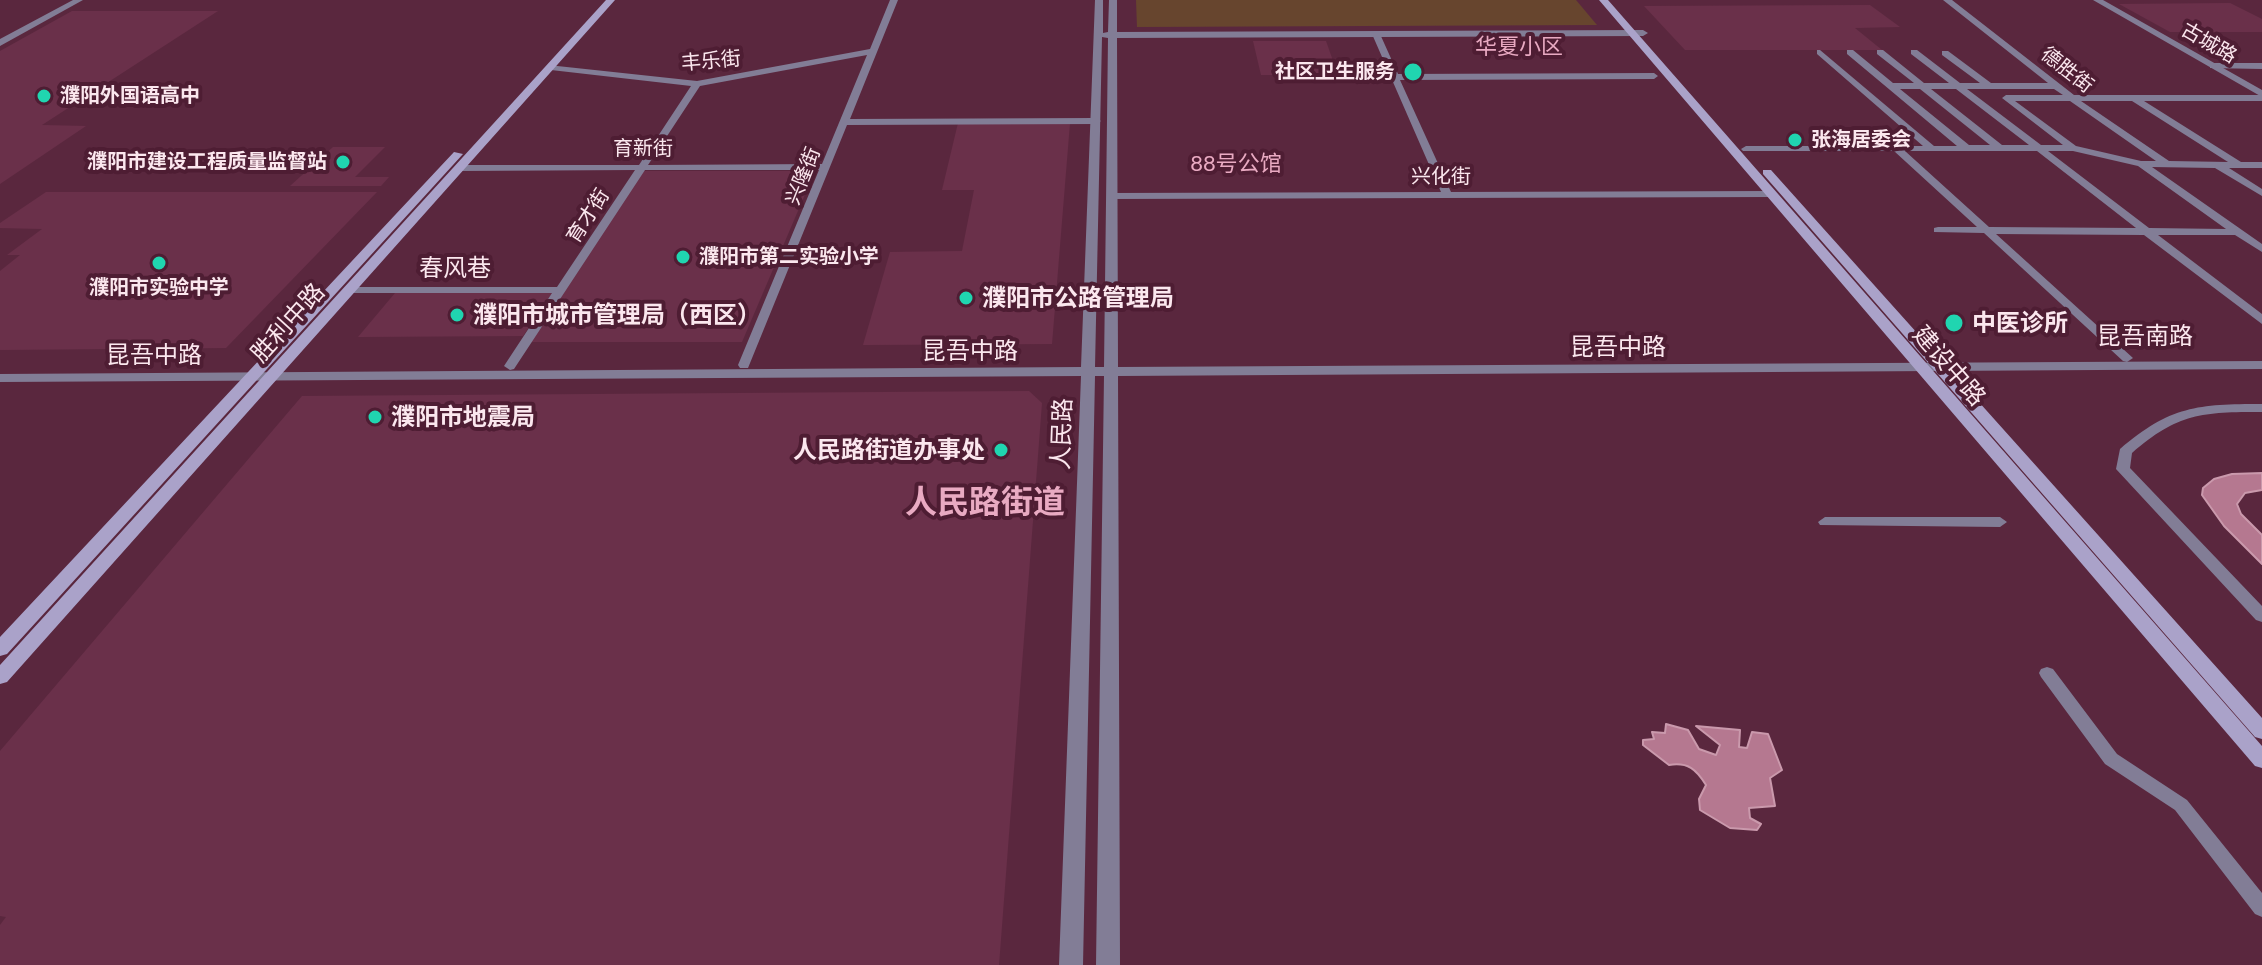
<!DOCTYPE html>
<html>
<head>
<meta charset="utf-8">
<style>
	body { margin:0 }
	canvas { display:block; background:#5a273e }
</style>
</head>
<body>
<canvas width="2262" height="965"></canvas>
<script>
const ctx = document.querySelector('canvas').getContext('2d');
ctx.lineJoin = 'round';
function paint(path, color) { ctx.fillStyle = color; ctx.fill(path, 'evenodd'); }
function strokePath(path, color, width, dash) { ctx.strokeStyle = color; ctx.lineWidth = width; ctx.lineCap = dash ? 'butt' : 'round'; ctx.setLineDash(dash || []); ctx.stroke(path); }
function label(font, color, halo, rows, align = 'center') {
  ctx.font = font + ' Lato,"Noto Sans SC",sans-serif'; ctx.lineWidth = 8; ctx.setLineDash([]); ctx.textBaseline = 'middle'; ctx.strokeStyle = halo; ctx.fillStyle = color; for (const [text, x, y, turn = 0] of rows) {
    ctx.save(); ctx.translate(x, y); ctx.rotate((+turn || 0) * Math.PI / 180); ctx.textAlign = isNaN(turn) ? turn : align; if (halo) ctx.strokeText(text, 0, 0); ctx.fillText(text, 0, 0); ctx.restore();
  }
}
const built = new Path2D(`
	M 2230,3 L 2262,19 L 2262,32 L 2170,32 L 2119,4 Z
	M 1870,5 L 1900,27 L 1855,28 L 1882,50 L 1685,50 L 1644,6 Z
	M 72,11 L 218,11 L 42,125 L 86,126 L 0,184 L 0,51 Z
	M 1253,41 L 1326,41 L 1338,75 L 1261,75 Z
	M 958,123 L 1070,123 L 1052,344 L 863,345 L 890,252 L 962,251 L 974,190 L 942,190 Z
	M 333,147 L 385,147 L 355,177 L 389,177 L 381,186 L 290,186 Z
	M 643,171 L 815,171 L 742,342 L 530,342 Z
	M 46,192 L 377,192 L 226,348 L 0,350 L 0,271 L 20,255 L 7,255 L 42,229 L 0,228 L 0,223 Z
	M 395,293 L 552,293 L 523,336 L 358,337 Z
	M 1029,391 L 1042,403 L 999,965 L 0,965 L 0,925 L 6,917 L 0,916 L 0,751 L 302,396 Z`);
const green = new Path2D(`
	M 1136,0 L 1576,0 L 1597,25 L 1137,27 Z`);
const water = new Path2D(`
	M 2262,473 L 2262,490 L 2245,493 L 2237,504 L 2241,514 L 2262,535 L 2262,564 L 2224,526 L 2202,495 L 2203,488 L 2214,479 L 2232,474 Z
	M 1666,724 L 1688,730 L 1699,749 L 1716,755 L 1720,745 L 1696,726 L 1740,730 L 1739,747 L 1747,748 L 1752,732 L 1768,734 L 1782,770 L 1770,778 L 1775,806 L 1749,808 L 1750,818 L 1761,824 L 1757,830 L 1730,828 L 1700,810 L 1699,799 L 1706,785 C 1696,769 1688,762 1669,765 L 1643,745 L 1643,740 L 1654,739 L 1652,732 L 1665,733 Z`);
const minor = new Path2D(`
	M 890,0 L 898,0 L 850,119 L 1096,118 L 1101,121 L 1096,124 L 847,125 L 748,368 L 740,368 L 738,365 L 819,170 L 645,170 L 514,369 L 510,370 L 504,366 L 552,293 L 349,293 L 343,290 L 349,287 L 557,287 L 635,170 L 459,171 L 454,168 L 459,165 L 639,165 L 691,86 L 551,70 L 548,69 L 548,65 L 697,81 L 870,49 ZM 867,55 L 822,164 L 648,165 L 700,86 Z
	M 1943,0 L 1952,0 L 2074,95 L 2262,95 L 2262,101 L 2144,101 L 2241,162 L 2262,162 L 2262,168 L 2229,168 L 2262,189 L 2262,196 L 2215,168 L 2152,167 L 2262,244 L 2262,252 L 2235,235 L 2158,235 L 2262,314 L 2262,324 L 2144,235 L 1996,234 L 2133,358 L 2127,362 L 2123,361 L 1984,233 L 1934,232 L 1934,228 L 1938,227 L 1977,227 L 1894,151 L 1743,151 L 1741,149 L 1746,146 L 1923,146 L 1817,54 L 1817,50 L 1820,50 L 1934,146 L 1957,146 L 1847,54 L 1847,50 L 1853,50 L 1893,83 L 1914,83 L 1877,54 L 1877,50 L 1883,50 L 1924,83 L 1949,83 L 1911,54 L 1911,50 L 1917,50 L 1960,83 L 1980,83 L 1942,55 L 1942,51 L 1948,51 L 1991,83 L 2048,83 ZM 1900,89 L 1920,89 L 1990,145 L 1969,145 ZM 1931,89 L 1956,89 L 2029,145 L 2002,145 ZM 1967,89 L 2054,89 L 2063,95 L 2006,95 L 2002,98 L 2063,145 L 2041,145 ZM 2015,101 L 2070,101 L 2156,161 L 2141,161 L 2076,146 ZM 2081,101 L 2132,101 L 2228,162 L 2169,161 ZM 1905,151 L 2037,151 L 2136,228 L 1989,227 ZM 2048,151 L 2073,151 L 2138,166 L 2226,229 L 2149,228 Z
	M 1376,32 L 1380,34 L 1398,74 L 1654,73 L 1658,76 L 1654,79 L 1400,80 L 1451,192 L 1771,191 L 1776,194 L 1771,197 L 1112,199 L 1107,196 L 1112,193 L 1441,192 L 1372,34 Z
	M 2213,63 L 2262,63 L 2262,69 L 2210,68 L 2210,64 Z
	M 2262,404 L 2262,412 C 2202,412 2178,413 2132,453 L 2130,468 L 2262,606 L 2262,622 L 2256,620 L 2116,469 L 2120,449 C 2170,406 2198,404 2262,404 Z
	M 1825,517 L 2000,517 L 2007,522 L 2000,527 L 1820,525 L 1818,522 Z
	M 2047,667 L 2053,669 L 2117,754 L 2187,800 L 2262,893 L 2262,917 L 2255,914 L 2175,810 L 2105,764 L 2041,677 L 2039,673 L 2041,669 Z`);
const tertiary = new Path2D(`
	M 73,0 L 83,0 L 0,46 L 0,39 Z
	M 1095,0 L 1103,0 L 1103,33 L 1108,32 L 1109,0 L 1117,0 L 1117,32 L 1643,30 L 1648,33 L 1643,36 L 1117,38 L 1118,367 L 2262,361 L 2262,369 L 1118,376 L 1120,965 L 1096,965 L 1104,376 L 1095,376 L 1083,965 L 1059,965 L 1081,376 L 0,382 L 0,374 L 1081,367 ZM 1102,37 L 1108,38 L 1104,367 L 1095,367 Z
	M 2093,0 L 2103,0 L 2262,90 L 2262,97 Z`);
const secondary = new Path2D(`
	M 606,0 L 615,0 L 7,682 L 0,684 L 0,665 Z
	M 1599,0 L 1608,0 L 2262,746 L 2262,768 L 2255,766 Z
	M 454,152 L 463,154 L 7,654 L 0,656 L 0,637 Z
	M 1763,170 L 1771,170 L 2262,718 L 2262,739 L 2255,737 L 1763,174 Z`);
const markers = [
	[1413,72,10,"#20d5b0"],
	[44,96,8,"#20d5b0"],
	[1795,140,8,"#20d5b0"],
	[343,162,8,"#20d5b0"],
	[683,257,8,"#20d5b0"],
	[159,263,8,"#20d5b0"],
	[966,298,8,"#20d5b0"],
	[457,315,8,"#20d5b0"],
	[1954,323,10,"#20d5b0"],
	[375,417,8,"#20d5b0"],
	[1001,450,8,"#20d5b0"]
];
const farStreetnames = [
	["古城路",2209,43,30],
	["丰乐街",711,61,-5],
	["德胜街",2067,70,38],
	["育新街",643,149],
	["兴隆街",803,176,-68],
	["兴化街",1441,177],
	["育才街",588,216,-57]
];
const farPoinames = [
	["社区卫生服务",1395,72,"right"],
	["濮阳外国语高中",60,96],
	["张海居委会",1811,140],
	["濮阳市建设工程质量监督站",327,162,"right"],
	["濮阳市第二实验小学",699,257],
	["濮阳市实验中学",159,288,"center"]
];
const farNeighbourhoodnames = [
	["华夏小区",1519,47],
	["88号公馆",1236,164]
];
const streetNames = [
	["春风巷",455,268],
	["胜利中路",288,323,-48],
	["昆吾南路",2145,336],
	["昆吾中路",1618,347],
	["昆吾中路",970,351],
	["昆吾中路",154,355],
	["建设中路",1949,366,49],
	["人民路",1062,434,-88]
];
const poiNames = [
	["濮阳市公路管理局",982,298],
	["濮阳市城市管理局（西区）",473,315],
	["中医诊所",1972,323],
	["濮阳市地震局",391,417],
	["人民路街道办事处",985,450,"right"]
];
const districtNames = [
	["人民路街道",985,503]
];
paint(built, '#6a304a');
paint(green, '#67452e');
paint(water, '#b57890');
strokePath(water, '#ca99ac', 2);
paint(minor, '#827d96');
paint(tertiary, '#827d96');
paint(secondary, '#aaa2c9');
for (const [x, y, r, color] of markers) { const dot = new Path2D(); dot.arc(x, y, r, 0, 2 * Math.PI); ctx.fillStyle = color; ctx.fill(dot); strokePath(dot, '#4e1d33', 3); }
label('20px', '#fbe7ee', '#4e1d33', farStreetnames);
label('bold 20px', '#fbe7ee', '#4e1d33', farPoinames, 'left');
label('22px', '#e9aac2', '#4e1d33', farNeighbourhoodnames);
label('24px', '#fbe7ee', '#4e1d33', streetNames);
label('bold 24px', '#fbe7ee', '#4e1d33', poiNames, 'left');
label('bold 32px', '#e9aac2', '#4e1d33', districtNames);
</script>
</body>
</html>
